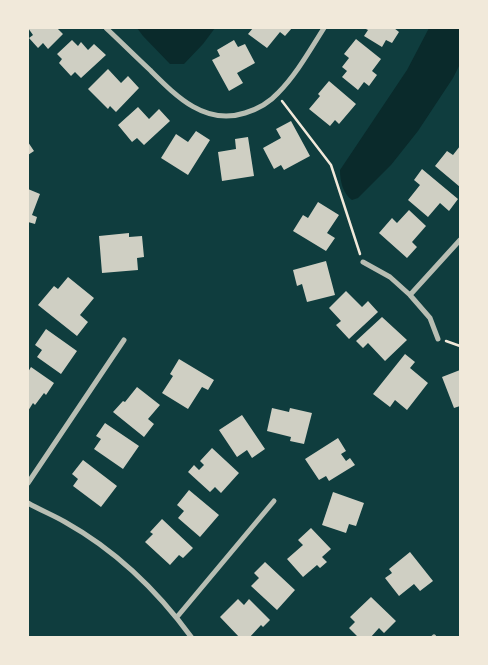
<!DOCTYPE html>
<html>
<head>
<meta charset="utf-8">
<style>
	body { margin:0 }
	#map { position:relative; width:488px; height:665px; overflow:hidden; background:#0f3d3e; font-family:Literata,serif }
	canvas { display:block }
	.frame { position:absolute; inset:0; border:29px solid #f1e9da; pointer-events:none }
</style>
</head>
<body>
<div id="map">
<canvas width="488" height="665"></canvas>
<div class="frame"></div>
</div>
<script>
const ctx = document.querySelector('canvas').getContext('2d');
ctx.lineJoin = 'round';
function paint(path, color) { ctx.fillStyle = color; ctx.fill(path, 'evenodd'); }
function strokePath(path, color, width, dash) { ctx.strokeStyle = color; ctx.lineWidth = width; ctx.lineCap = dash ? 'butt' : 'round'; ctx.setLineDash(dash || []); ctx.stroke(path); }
const water = new Path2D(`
	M 137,28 L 215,28 L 203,44 L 184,64 L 170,64 L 143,36 Z
	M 429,28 L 460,28 L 460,64 L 453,78 L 418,131 L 391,165 L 358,198 L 352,200 C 343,194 340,181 340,170 L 407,70 Z`);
const building = new Path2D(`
	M 28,28 L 57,28 L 63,34 L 48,49 L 43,43 L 38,48 L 29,38 L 33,35 Z
	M 253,28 L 292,28 L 285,36 L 280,32 L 267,48 L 248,34 Z
	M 364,28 L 394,28 L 399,32 L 392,43 L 386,40 L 382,47 L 364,36 L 368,30 Z
	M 356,39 L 381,59 L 372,71 L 377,75 L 369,86 L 364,82 L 358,90 L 342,77 L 347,71 L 342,67 L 349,58 L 344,54 Z
	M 72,40 L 78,46 L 81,42 L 88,50 L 94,44 L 106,55 L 81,78 L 75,72 L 71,76 L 59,63 L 62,59 L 57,54 Z
	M 234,40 L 238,47 L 245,44 L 255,63 L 237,73 L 243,83 L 229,91 L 212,60 L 220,56 L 217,50 Z
	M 108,69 L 121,83 L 128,76 L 139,88 L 116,112 L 110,106 L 108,109 L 88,89 Z
	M 329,81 L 356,104 L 339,124 L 335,120 L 330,126 L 309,109 L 320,96 L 318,94 Z
	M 138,107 L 149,119 L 159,109 L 170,121 L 144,145 L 137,138 L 132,142 L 118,125 Z
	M 291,121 L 310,156 L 284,170 L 281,165 L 274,169 L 263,148 L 281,138 L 276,129 Z
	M 196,131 L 210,140 L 188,175 L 161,158 L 176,134 L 188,142 Z
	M 248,137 L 254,176 L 222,181 L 218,152 L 236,149 L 235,139 Z
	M 28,142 L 34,151 L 28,155 Z
	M 460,146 L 460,187 L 435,166 L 447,151 L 453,155 Z
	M 422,169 L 458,199 L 449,211 L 440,203 L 428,217 L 408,200 L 420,185 L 414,180 Z
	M 28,189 L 40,194 L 32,215 L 37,217 L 35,224 L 28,222 Z
	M 318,202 L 339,215 L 327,233 L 335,238 L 326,251 L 293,231 L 303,215 L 308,218 Z
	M 409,210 L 426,226 L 412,242 L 417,247 L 407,258 L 379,233 L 392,218 L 397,223 Z
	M 129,233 L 129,237 L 142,236 L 144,257 L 137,258 L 138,270 L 102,273 L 99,236 Z
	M 326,261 L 335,295 L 307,302 L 302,284 L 297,286 L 293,270 Z
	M 68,277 L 94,298 L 80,315 L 88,322 L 77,336 L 38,305 L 54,286 L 58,289 Z
	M 346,291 L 362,307 L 368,301 L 378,312 L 349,339 L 336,325 L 341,321 L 329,308 Z
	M 382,317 L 407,340 L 385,361 L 368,343 L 363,348 L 356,341 Z
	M 46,329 L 77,351 L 61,374 L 37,357 L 42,350 L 35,345 Z
	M 405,354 L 415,362 L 410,368 L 428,383 L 407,410 L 395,400 L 390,407 L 373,394 Z
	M 179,359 L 214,380 L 208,390 L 202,387 L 188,409 L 162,393 L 173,376 L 170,374 Z
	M 31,367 L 54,383 L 46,395 L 44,393 L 35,405 L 33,403 L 28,411 L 28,372 Z
	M 460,370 L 460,406 L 454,408 L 442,377 Z
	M 137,387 L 160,405 L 148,419 L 154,424 L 144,437 L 113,412 L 123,401 L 125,402 Z
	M 272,408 L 289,412 L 290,408 L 312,413 L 304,444 L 290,441 L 291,437 L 267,431 Z
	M 242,415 L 265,449 L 252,458 L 247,450 L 237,457 L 219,430 Z
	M 105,423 L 139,446 L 123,469 L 94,449 L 101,439 L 96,436 Z
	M 338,438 L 346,451 L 341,454 L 346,461 L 350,458 L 355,465 L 329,481 L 326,476 L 319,480 L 305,459 Z
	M 212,448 L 239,473 L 221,493 L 215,487 L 210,492 L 188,472 L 194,465 L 199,470 L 204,465 L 200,461 Z
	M 83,460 L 117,486 L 101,507 L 73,486 L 78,479 L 72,474 Z
	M 189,490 L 219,515 L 200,537 L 178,518 L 184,511 L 177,505 Z
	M 333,492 L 364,503 L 356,526 L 349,524 L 346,533 L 322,525 Z
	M 162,519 L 193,548 L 183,558 L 179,555 L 170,565 L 145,542 L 153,534 L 150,532 Z
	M 311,528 L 331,549 L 322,557 L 327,562 L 320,568 L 317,565 L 303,577 L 287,559 L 303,545 L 298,540 Z
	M 410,552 L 433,581 L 420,591 L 414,584 L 399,596 L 385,578 L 392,573 L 389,569 Z
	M 265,562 L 295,590 L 277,610 L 251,586 L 259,578 L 254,573 Z
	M 371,597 L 396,621 L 384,633 L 379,628 L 370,638 L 359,638 L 349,628 L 355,622 L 350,617 Z
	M 238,599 L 244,605 L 249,599 L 270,620 L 263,627 L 261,625 L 249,638 L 240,638 L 220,617 Z`);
const path = new Path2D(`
	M 282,101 L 331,165 L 360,254
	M 446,341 L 460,346`);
const minor = new Path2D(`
	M 106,28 C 121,42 135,56 150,70 C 176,96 205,126 245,113 C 258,109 269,103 278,93 C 296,75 310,50 324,28
	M 363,262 L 390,277 L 410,295 L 460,240
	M 410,295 L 430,318 L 438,339
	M 28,483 L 124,340
	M 28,503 C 40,510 53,515 65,522 C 117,551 157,590 192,638
	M 177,617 L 274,501
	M 433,638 L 434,637`);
paint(water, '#0a2a2b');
paint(building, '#cfcfc3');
strokePath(path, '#f1e9da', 2.5);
strokePath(minor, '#b8beb3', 5);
</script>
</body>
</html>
